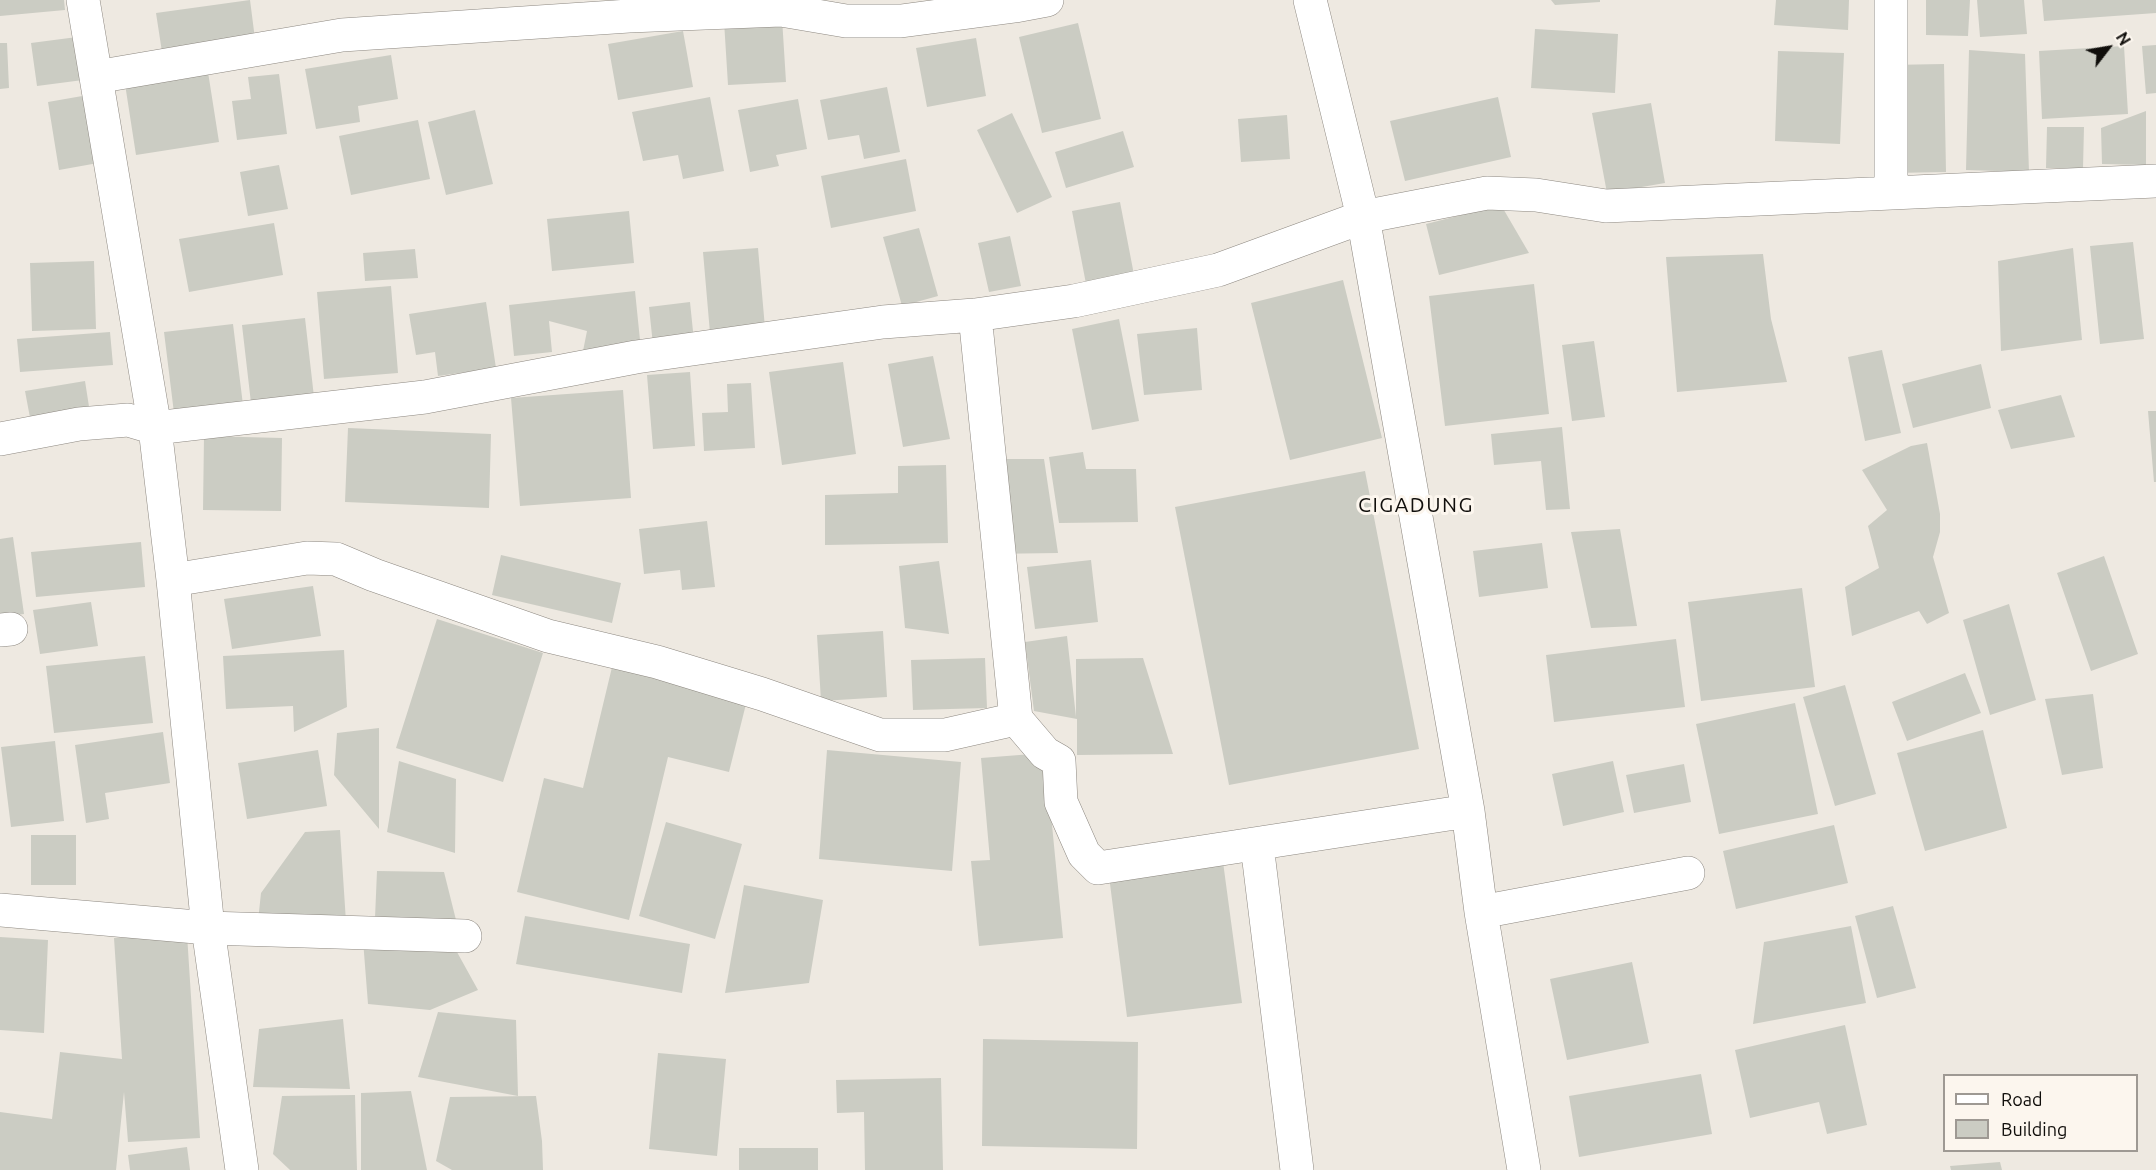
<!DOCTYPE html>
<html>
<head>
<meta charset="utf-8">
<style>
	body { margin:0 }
	#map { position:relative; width:2156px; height:1170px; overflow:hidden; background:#eee9e1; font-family:Ubuntu,sans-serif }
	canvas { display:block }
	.legend { position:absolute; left:1943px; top:1074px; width:195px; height:78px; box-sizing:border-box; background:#fcf6ee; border:2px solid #9e9993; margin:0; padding:8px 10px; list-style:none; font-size:18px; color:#100e0b }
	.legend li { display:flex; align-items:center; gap:12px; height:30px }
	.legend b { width:30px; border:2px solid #9e9993 }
	.north { position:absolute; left:2078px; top:18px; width:60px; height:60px; -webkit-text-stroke:4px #fcf6ee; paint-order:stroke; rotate:59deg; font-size:16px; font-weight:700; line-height:24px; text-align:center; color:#100e0b }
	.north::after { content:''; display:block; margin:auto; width:21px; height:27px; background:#100e0b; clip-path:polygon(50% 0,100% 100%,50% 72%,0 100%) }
</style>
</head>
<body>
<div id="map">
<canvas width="2156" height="1170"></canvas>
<ul class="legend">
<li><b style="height:8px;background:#fff"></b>Road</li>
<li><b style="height:16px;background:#cbccc3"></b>Building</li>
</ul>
<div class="north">N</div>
</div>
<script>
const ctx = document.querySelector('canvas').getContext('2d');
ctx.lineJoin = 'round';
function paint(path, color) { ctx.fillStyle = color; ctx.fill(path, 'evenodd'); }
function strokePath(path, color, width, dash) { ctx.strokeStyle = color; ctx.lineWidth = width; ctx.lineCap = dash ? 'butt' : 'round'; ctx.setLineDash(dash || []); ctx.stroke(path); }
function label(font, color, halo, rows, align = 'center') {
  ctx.font = font + ' Ubuntu,sans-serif'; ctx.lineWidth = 6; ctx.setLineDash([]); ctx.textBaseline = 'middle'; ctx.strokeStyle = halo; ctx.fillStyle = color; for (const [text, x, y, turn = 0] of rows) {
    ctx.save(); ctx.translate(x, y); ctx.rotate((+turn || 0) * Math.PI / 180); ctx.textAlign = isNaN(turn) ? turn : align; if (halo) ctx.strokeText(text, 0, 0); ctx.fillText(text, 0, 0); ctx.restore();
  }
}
const building = new Path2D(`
	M 0,0 L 64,0 L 65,10 L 0,16 Z
	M 250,0 L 255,39 L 162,52 L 156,13 Z
	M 1551,0 L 1600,0 L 1600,2 L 1555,5 Z
	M 1776,0 L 1849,0 L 1848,30 L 1774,25 Z
	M 1926,0 L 1970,0 L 1968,36 L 1926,35 Z
	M 1977,0 L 2024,0 L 2027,34 L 1980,37 Z
	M 2042,0 L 2156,0 L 2156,13 L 2044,21 Z
	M 782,18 L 786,82 L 728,85 L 724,21 Z
	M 1078,23 L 1101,119 L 1042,133 L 1019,37 Z
	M 1535,29 L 1618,34 L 1615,93 L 1531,88 Z
	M 683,31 L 693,87 L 618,100 L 608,44 Z
	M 77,37 L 83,80 L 37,86 L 31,43 Z
	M 976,38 L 986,96 L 927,107 L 916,48 Z
	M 0,43 L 7,43 L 9,88 L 0,89 Z
	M 2156,45 L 2156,93 L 2146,94 L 2142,46 Z
	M 2124,46 L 2128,114 L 2042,119 L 2039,51 Z
	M 1969,50 L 2025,54 L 2029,172 L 1966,170 Z
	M 1778,51 L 1844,53 L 1840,144 L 1775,141 Z
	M 391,55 L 398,99 L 358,106 L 360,122 L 316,129 L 305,69 Z
	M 1944,64 L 1946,172 L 1892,173 L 1889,65 Z
	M 208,72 L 219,142 L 136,155 L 125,84 Z
	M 279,74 L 287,134 L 237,140 L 232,101 L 251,99 L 248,77 Z
	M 887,87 L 900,152 L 864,159 L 859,135 L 828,140 L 820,100 Z
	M 88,95 L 98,163 L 59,170 L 48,102 Z
	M 710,97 L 724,171 L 683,179 L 678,155 L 643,161 L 632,112 Z
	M 1498,97 L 1511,157 L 1405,181 L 1390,121 Z
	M 798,99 L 807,149 L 776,155 L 779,166 L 750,172 L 738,110 Z
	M 1651,103 L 1665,183 L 1607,193 L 1592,113 Z
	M 475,110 L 493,184 L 446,195 L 428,122 Z
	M 2146,111 L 2146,165 L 2102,164 L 2101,128 Z
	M 1012,113 L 1052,197 L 1017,213 L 977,130 Z
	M 1287,115 L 1290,159 L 1241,162 L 1238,119 Z
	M 418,120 L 430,179 L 351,195 L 339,136 Z
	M 2047,127 L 2084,127 L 2083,168 L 2046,168 Z
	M 1123,131 L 1134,167 L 1066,188 L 1055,152 Z
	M 906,159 L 916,211 L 831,228 L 821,176 Z
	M 279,165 L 288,209 L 248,216 L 240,172 Z
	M 1120,202 L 1135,280 L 1087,289 L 1072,211 Z
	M 1501,205 L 1529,253 L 1439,275 L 1426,224 Z
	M 629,211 L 634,263 L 552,271 L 547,219 Z
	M 274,223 L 283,275 L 189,292 L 179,239 Z
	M 919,228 L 938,296 L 902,306 L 883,237 Z
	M 1010,236 L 1021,286 L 989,292 L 978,243 Z
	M 2133,242 L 2144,339 L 2100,344 L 2090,246 Z
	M 758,248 L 765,328 L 710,333 L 703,252 Z
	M 2073,248 L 2082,340 L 2001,351 L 1998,261 Z
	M 415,249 L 418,278 L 365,281 L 363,253 Z
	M 1763,254 L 1771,319 L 1787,382 L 1677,392 L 1666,257 Z
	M 94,261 L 96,329 L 32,331 L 30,263 Z
	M 1343,280 L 1382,438 L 1290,460 L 1251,303 Z
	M 1534,284 L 1549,414 L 1445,426 L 1429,296 Z
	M 391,286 L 398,373 L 324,379 L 317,292 Z
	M 635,291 L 641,350 L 582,356 L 587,331 L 549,321 L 552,352 L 514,356 L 509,305 Z
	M 486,302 L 496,368 L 438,376 L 435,352 L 416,355 L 409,314 Z
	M 690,302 L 694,341 L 653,345 L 649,307 Z
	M 305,318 L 314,397 L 251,403 L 242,325 Z
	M 1119,319 L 1139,421 L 1092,430 L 1072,329 Z
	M 233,324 L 243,405 L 174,413 L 164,332 Z
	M 1197,328 L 1202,390 L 1144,395 L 1137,334 Z
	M 110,332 L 113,365 L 20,372 L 17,339 Z
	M 1594,341 L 1605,417 L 1572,421 L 1562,345 Z
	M 1882,350 L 1901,433 L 1865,441 L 1848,357 Z
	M 933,356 L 950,439 L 903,447 L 888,364 Z
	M 843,362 L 856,454 L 782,465 L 769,372 Z
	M 1981,364 L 1991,408 L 1913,428 L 1902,384 Z
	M 690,372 L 695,446 L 653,449 L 647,375 Z
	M 85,381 L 90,413 L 31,423 L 25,391 Z
	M 751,383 L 755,448 L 704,451 L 702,413 L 728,412 L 727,384 Z
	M 623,390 L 631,498 L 520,506 L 511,398 Z
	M 2061,395 L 2075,437 L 2011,449 L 1998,410 Z
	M 2148,411 L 2156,411 L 2156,482 L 2154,482 Z
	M 1562,427 L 1570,509 L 1546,510 L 1541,461 L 1494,465 L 1491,434 Z
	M 348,428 L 491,434 L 489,508 L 345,502 Z
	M 204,436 L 282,438 L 281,511 L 203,510 Z
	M 1927,443 L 1940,514 L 1940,532 L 1933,557 L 1949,613 L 1927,624 L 1919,611 L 1852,636 L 1845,587 L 1879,568 L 1868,526 L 1887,510 L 1862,470 L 1911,446 Z
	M 1083,452 L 1086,469 L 1136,469 L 1138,522 L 1059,523 L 1049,457 Z
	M 998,459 L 1044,459 L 1058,553 L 987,554 Z
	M 946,465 L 948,543 L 825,545 L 825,495 L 898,493 L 898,466 Z
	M 1365,471 L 1419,749 L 1229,785 L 1175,507 Z
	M 707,521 L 715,587 L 682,590 L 680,570 L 644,574 L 639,529 Z
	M 1620,529 L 1637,626 L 1591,628 L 1571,532 Z
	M 13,537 L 24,614 L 0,617 L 0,539 Z
	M 141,542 L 145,587 L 36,597 L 31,552 Z
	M 1542,543 L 1548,588 L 1479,597 L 1473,551 Z
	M 501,555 L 621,583 L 612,623 L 492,595 Z
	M 2104,556 L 2138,654 L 2091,671 L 2057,573 Z
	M 1091,560 L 1098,622 L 1035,629 L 1027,567 Z
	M 939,561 L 949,634 L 905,628 L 899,566 Z
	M 313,586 L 321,636 L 232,649 L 224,599 Z
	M 1802,588 L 1815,687 L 1701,701 L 1688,602 Z
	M 91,602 L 98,646 L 40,654 L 33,610 Z
	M 2009,604 L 2036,700 L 1990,715 L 1963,620 Z
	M 437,619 L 543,653 L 503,782 L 396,748 Z
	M 883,631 L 887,697 L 821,701 L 817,635 Z
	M 1067,636 L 1076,717 L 1076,659 L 1143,658 L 1173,754 L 1077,755 L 1077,719 L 1034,711 L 1025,642 Z
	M 1676,639 L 1685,707 L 1554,722 L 1546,655 Z
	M 344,650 L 347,707 L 294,732 L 293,706 L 226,709 L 223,656 Z
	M 145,656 L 153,723 L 54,733 L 46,666 Z
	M 985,658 L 987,708 L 913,710 L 911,660 Z
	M 613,663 L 748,696 L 729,772 L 668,757 L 629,920 L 517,892 L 544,778 L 583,788 Z
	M 1965,673 L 1981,713 L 1907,741 L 1892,702 Z
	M 1845,685 L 1876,794 L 1835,806 L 1803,697 Z
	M 2093,694 L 2103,768 L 2062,775 L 2045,699 Z
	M 1795,703 L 1818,814 L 1719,834 L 1696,724 Z
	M 379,728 L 379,829 L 334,775 L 337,733 Z
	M 1983,730 L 2007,828 L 1925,851 L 1897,753 Z
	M 163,732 L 170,783 L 105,793 L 109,819 L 86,823 L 75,745 Z
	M 55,741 L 64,821 L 11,827 L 1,747 Z
	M 318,750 L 327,806 L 247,819 L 238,763 Z
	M 827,750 L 961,762 L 952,871 L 819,859 Z
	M 1045,753 L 1063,938 L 979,946 L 971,861 L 990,860 L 981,758 Z
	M 399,761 L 456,779 L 455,853 L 387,832 Z
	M 1613,761 L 1624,812 L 1563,826 L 1552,774 Z
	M 1684,764 L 1691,802 L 1634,813 L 1626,775 Z
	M 666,822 L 742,844 L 715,939 L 639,916 Z
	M 1834,825 L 1848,883 L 1736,909 L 1723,851 Z
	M 340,830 L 346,922 L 258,921 L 261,893 L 305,832 Z
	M 31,835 L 76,835 L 76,885 L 31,885 Z
	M 1223,862 L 1242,1003 L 1127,1017 L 1109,876 Z
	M 377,871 L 444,872 L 458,928 L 375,918 Z
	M 744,885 L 823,900 L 809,983 L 725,993 Z
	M 1893,906 L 1916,988 L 1877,998 L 1855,916 Z
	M 525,916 L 690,944 L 682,993 L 516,964 Z
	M 1851,926 L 1866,1003 L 1753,1024 L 1764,942 Z
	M 187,934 L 200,1138 L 128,1142 L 124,1092 L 116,1170 L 0,1170 L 0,1112 L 52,1119 L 60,1052 L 122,1059 L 114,938 Z
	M 0,937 L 48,940 L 44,1033 L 0,1030 Z
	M 363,940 L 452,943 L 478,990 L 430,1010 L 368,1004 Z
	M 1632,962 L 1649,1043 L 1567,1060 L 1550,979 Z
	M 438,1012 L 516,1020 L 518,1096 L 418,1077 Z
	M 343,1019 L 350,1089 L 253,1087 L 259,1029 Z
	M 1845,1025 L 1867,1125 L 1827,1134 L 1819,1102 L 1750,1118 L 1735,1050 Z
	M 983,1039 L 1138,1042 L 1137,1149 L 982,1146 Z
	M 658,1053 L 726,1059 L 717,1156 L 649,1149 Z
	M 1701,1074 L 1712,1134 L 1579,1157 L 1569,1096 Z
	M 941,1078 L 943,1170 L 865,1170 L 864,1112 L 837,1113 L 836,1080 Z
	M 411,1091 L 427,1170 L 361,1170 L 361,1093 Z
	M 355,1095 L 357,1170 L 290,1170 L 273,1154 L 282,1096 Z
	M 536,1096 L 542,1141 L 543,1170 L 452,1170 L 436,1161 L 450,1097 Z
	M 187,1147 L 190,1170 L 130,1170 L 128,1155 Z
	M 739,1148 L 818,1148 L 818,1170 L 739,1170 Z
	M 2000,1162 L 2002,1170 L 1951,1170 L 1950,1166 Z`);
const minor = new Path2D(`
	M 83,0 L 155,428 L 173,580 L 208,928 L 242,1170
	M 780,0 L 781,10 L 846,21 L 901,21 L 1015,6 L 1047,0
	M 1310,0 L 1363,217 L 1468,811 L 1481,912 L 1524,1170
	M 96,77 L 342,35 L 629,16 L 781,10
	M 1891,193 L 1891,0
	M 975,315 L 1016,719
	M 0,439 L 79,424 L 128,420 L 155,428 L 425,397 L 636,357 L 883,322 L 975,315 L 1074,301 L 1218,270 L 1363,217 L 1487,193 L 1536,195 L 1606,206 L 2156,181
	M 173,580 L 307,558 L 336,559 L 374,575 L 548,636 L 657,662 L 762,694 L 880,735 L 945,735 L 1016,719 L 1045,753 L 1059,761 L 1061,802 L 1084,854 L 1098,868 L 1468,811
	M 0,630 L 11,629
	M 1257,845 L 1297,1170
	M 0,910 L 208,928 L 465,936
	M 1481,912 L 1688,873`);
const quarterNames = [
	["CIGADUNG",1416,505]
];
paint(building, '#cbccc3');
strokePath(minor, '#8d8881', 34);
strokePath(minor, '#fff', 33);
ctx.letterSpacing = '1.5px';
label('21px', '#100e0b', '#fcf6ee', quarterNames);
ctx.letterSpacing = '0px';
</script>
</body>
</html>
